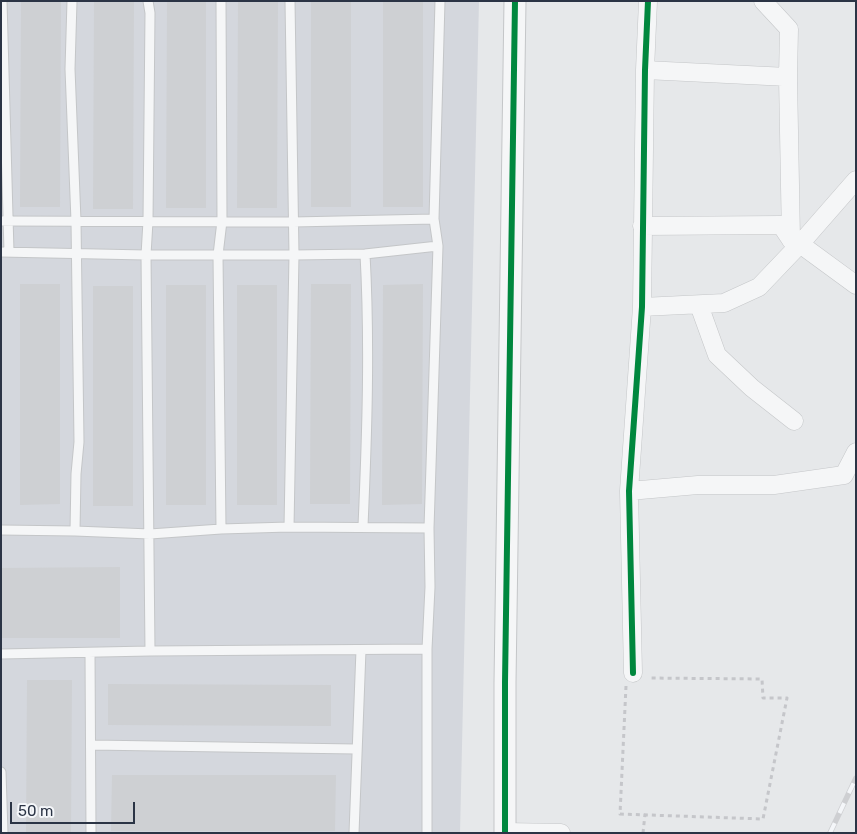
<!DOCTYPE html>
<html>
<head>
<meta charset="utf-8">
<style>
	body { margin:0 }
	#map { position:relative; width:857px; height:834px; overflow:hidden; background:#e6e8ea; font-family:Rubik,sans-serif }
	canvas { display:block }
	.frame { position:absolute; inset:0; border:2px solid #2b3445; pointer-events:none }
	.scale { position:absolute; left:10px; top:802px; width:125px; height:22px; box-sizing:border-box; border:2px solid #2b3445; border-top:0; padding-left:6px; font-size:15px; line-height:18px; white-space:nowrap; color:#2b3445; -webkit-text-stroke:4px #f4f6f9; paint-order:stroke }
</style>
</head>
<body>
<div id="map">
<canvas width="857" height="834"></canvas>
<div class="frame"></div>
<div class="scale">50 m</div>
</div>
<script>
const ctx = document.querySelector('canvas').getContext('2d');
ctx.lineJoin = 'round';
function paint(path, color) { ctx.fillStyle = color; ctx.fill(path, 'evenodd'); }
function strokePath(path, color, width, dash) { ctx.strokeStyle = color; ctx.lineWidth = width; ctx.lineCap = dash ? 'butt' : 'round'; ctx.setLineDash(dash || []); ctx.stroke(path); }
const built = new Path2D(`
	M 1,1 L 479,1 L 460,833 L 1,833 Z`);
const building = new Path2D(`
	M 21,1 L 61,1 L 60,207 L 20,207 Z
	M 94,1 L 134,1 L 133,209 L 93,209 Z
	M 167,1 L 206,1 L 206,208 L 166,208 Z
	M 238,1 L 278,1 L 277,208 L 237,208 Z
	M 311,1 L 351,1 L 351,207 L 311,207 Z
	M 383,1 L 423,1 L 423,207 L 383,207 Z
	M 20,284 L 60,284 L 60,504 L 20,505 Z
	M 311,284 L 351,284 L 350,504 L 310,504 Z
	M 423,284 L 422,504 L 382,505 L 383,285 Z
	M 166,285 L 206,285 L 206,505 L 166,505 Z
	M 237,285 L 277,285 L 277,505 L 237,505 Z
	M 93,286 L 133,286 L 133,506 L 93,506 Z
	M 120,567 L 120,638 L 1,638 L 1,568 Z
	M 27,680 L 72,680 L 71,833 L 26,833 Z
	M 108,684 L 331,685 L 331,726 L 108,725 Z
	M 112,775 L 336,775 L 335,831 L 111,831 Z`);
const path = new Path2D(`
	M 626,686 L 620,814 L 763,819 L 787,698 L 763,698 L 762,679 L 649,678
	M 643,833 L 645,814`);
const service = new Path2D(`
	M 2,1 L 9,252
	M 72,1 L 70,69 L 76,221 L 79,442 L 76,474 L 75,531
	M 1,221 L 293,222 L 434,219
	M 1,252 L 146,255 L 294,255 L 365,254 L 438,246 L 434,219 L 440,1
	M 363,526 C 367,435 370,345 365,254
	M 289,527 L 429,528
	M 221,529 L 218,255 L 222,221 L 221,1
	M 1,530 L 75,531 L 150,534 L 221,529 L 289,527 L 294,255 L 290,1
	M 150,651 L 427,649
	M 90,653 L 91,833
	M 1,654 L 150,651 L 146,255 L 148,221 L 150,13 L 148,1
	M 91,745 L 356,749
	M 1,772 L 3,833
	M 354,833 L 361,650
	M 427,833 L 427,649 L 430,587 L 429,528 L 438,246`);
const minor = new Path2D(`
	M 763,1 L 789,29 L 788,77 L 791,240 L 800,244 L 856,285
	M 645,70 L 788,77
	M 642,226 L 781,225 L 791,240
	M 699,305 L 717,355 L 752,388 L 794,421
	M 642,307 L 724,303 L 759,287 L 800,244 L 856,180
	M 629,491 L 698,485 L 774,485 L 844,475 L 856,452
	M 633,673 L 629,491 L 642,307 L 645,70 L 648,1
	M 505,832 L 561,833`);
const tertiary = new Path2D(`
	M 505,833 L 505,682 L 515,1`);
const rail = new Path2D(`
	M 830,833 L 856,778`);
const cycleway = new Path2D(`
	M 633,673 L 629,491 L 642,307 L 645,70 L 648,1
	M 505,833 L 505,682 L 515,1`);
paint(built, '#d4d7dd');
paint(building, '#ced0d3');
strokePath(service, '#c4c6c8', 11);
strokePath(minor, '#c4c6c8', 19);
strokePath(tertiary, '#c4c6c8', 23);
strokePath(path, '#c5c6ca', 3, [4, 4]);
strokePath(service, '#f5f6f7', 9);
strokePath(minor, '#f5f6f7', 18);
strokePath(tertiary, '#f5f6f7', 21);
strokePath(rail, '#cecfd2', 5.5);
strokePath(rail, '#f4f6f9', 4, [11]);
strokePath(cycleway, '#00873e', 6);
</script>
</body>
</html>
